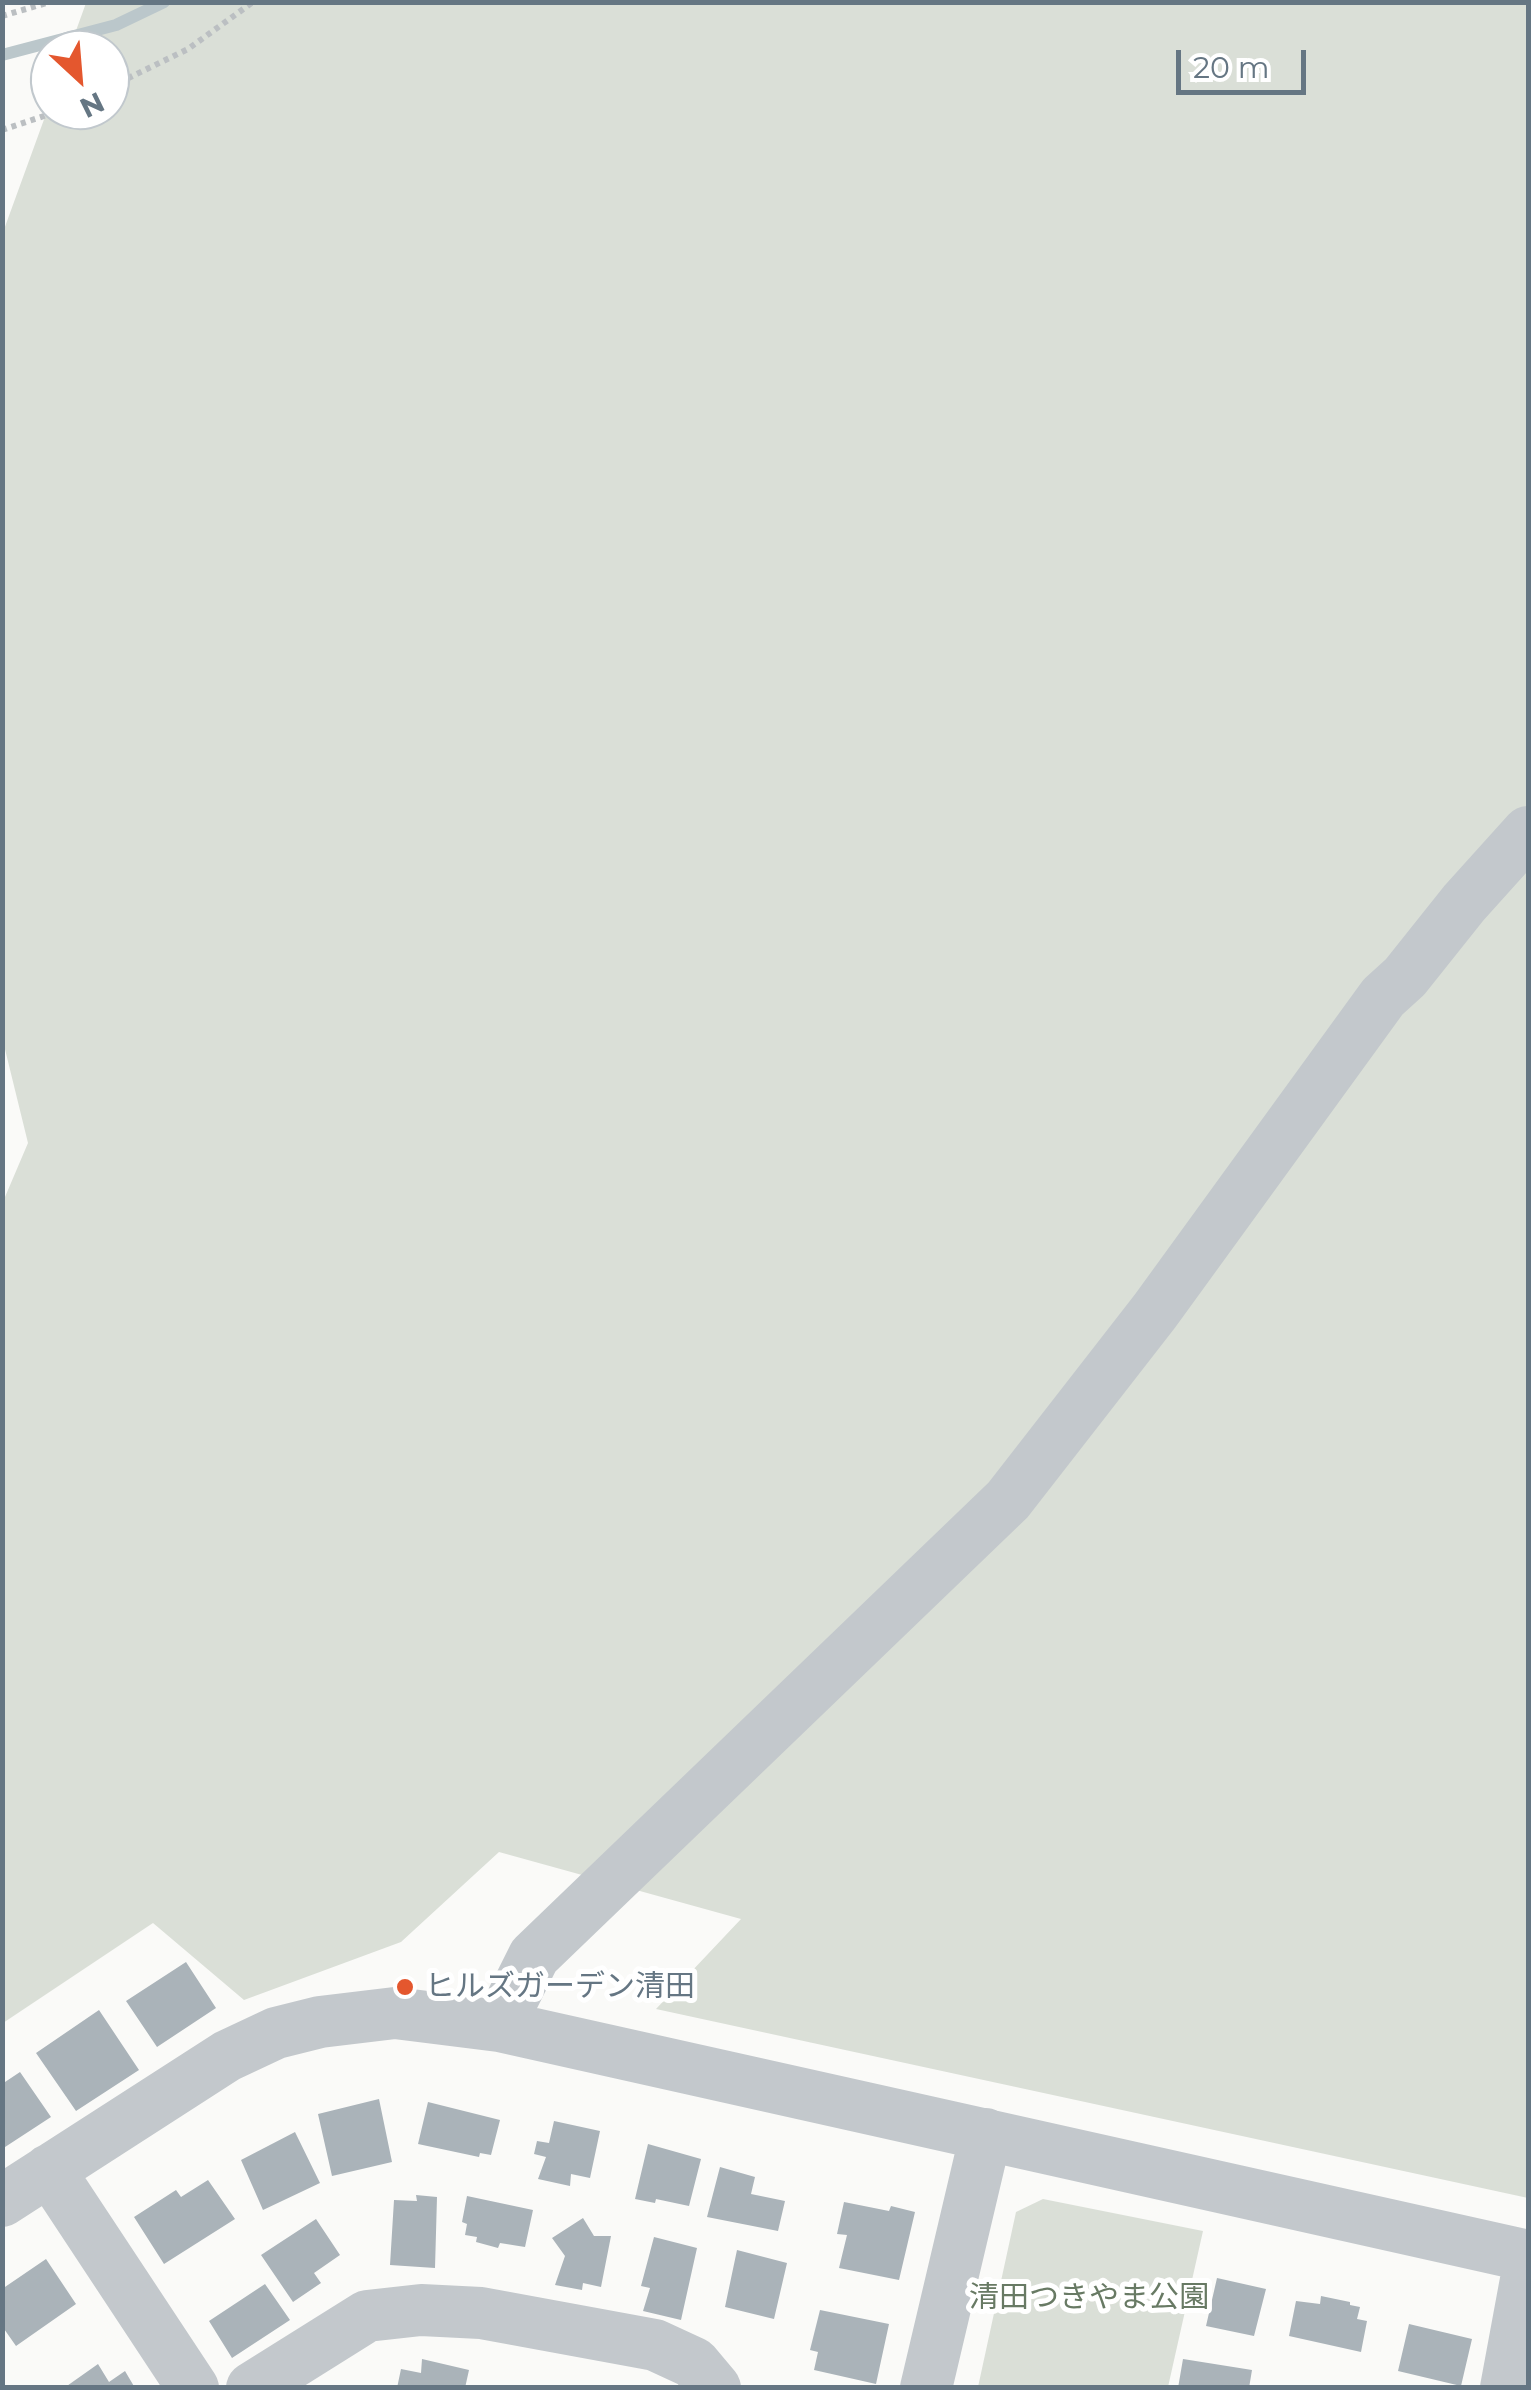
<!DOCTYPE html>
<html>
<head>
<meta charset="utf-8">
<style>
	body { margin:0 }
	#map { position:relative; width:1531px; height:2390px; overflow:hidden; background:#fafaf8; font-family:Montserrat,sans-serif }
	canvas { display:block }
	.frame { position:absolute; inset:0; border:5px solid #657683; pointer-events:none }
	.north { position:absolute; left:30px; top:30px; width:100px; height:100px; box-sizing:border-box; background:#fff; border:2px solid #c1c8cd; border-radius:50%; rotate:154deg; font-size:28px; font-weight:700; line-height:40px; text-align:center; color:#657683 }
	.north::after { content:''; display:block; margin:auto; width:35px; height:45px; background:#e4572e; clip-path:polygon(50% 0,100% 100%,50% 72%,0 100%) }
	.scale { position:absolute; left:1176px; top:50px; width:130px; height:45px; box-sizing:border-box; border:5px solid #657683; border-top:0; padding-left:12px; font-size:30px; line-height:35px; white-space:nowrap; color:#657683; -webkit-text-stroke:8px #fff; paint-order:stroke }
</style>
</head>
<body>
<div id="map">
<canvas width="1531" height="2390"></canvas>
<div class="frame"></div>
<div class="north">N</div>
<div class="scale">20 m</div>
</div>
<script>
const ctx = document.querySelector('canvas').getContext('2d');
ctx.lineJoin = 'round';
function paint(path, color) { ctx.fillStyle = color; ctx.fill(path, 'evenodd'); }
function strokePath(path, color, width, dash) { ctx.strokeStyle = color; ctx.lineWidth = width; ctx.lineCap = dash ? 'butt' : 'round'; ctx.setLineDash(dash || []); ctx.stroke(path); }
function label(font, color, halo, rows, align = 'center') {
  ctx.font = font + ' Montserrat,"Noto Sans JP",sans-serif'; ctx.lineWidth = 10; ctx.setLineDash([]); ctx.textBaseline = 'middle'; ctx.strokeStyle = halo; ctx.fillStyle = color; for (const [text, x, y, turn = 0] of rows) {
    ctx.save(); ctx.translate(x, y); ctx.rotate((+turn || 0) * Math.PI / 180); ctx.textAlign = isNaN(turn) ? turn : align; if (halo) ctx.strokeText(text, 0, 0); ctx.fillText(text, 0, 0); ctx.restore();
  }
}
const green = new Path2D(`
	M 86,3 L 1528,3 L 1528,2198 L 656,2009 L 741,1919 L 499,1852 L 401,1942 L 244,2000 L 153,1923 L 3,2023 L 2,1204 L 28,1143 L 2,1037 L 2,235 L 50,103 L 50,110 L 110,110 L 110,50 L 69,50 Z
	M 1043,2199 L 1203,2231 L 1168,2387 L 978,2387 L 1016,2212 Z`);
const stream = new Path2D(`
	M 2,55 L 116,25 L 164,2`);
const building = new Path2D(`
	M 186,1962 L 216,2008 L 157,2047 L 126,2001 Z
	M 99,2010 L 139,2070 L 76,2111 L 36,2053 Z
	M 20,2072 L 51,2117 L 2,2149 L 2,2084 Z
	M 379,2099 L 392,2162 L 332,2176 L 318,2114 Z
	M 428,2102 L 500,2120 L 491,2155 L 480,2153 L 479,2157 L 418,2144 Z
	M 554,2121 L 600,2131 L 590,2178 L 571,2174 L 570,2186 L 538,2179 L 546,2157 L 534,2154 L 537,2141 L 549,2143 Z
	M 295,2132 L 320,2183 L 263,2210 L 241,2160 Z
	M 648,2144 L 701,2159 L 689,2206 L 656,2199 L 655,2203 L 635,2199 Z
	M 720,2167 L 755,2177 L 751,2194 L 785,2201 L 778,2231 L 707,2217 Z
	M 208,2180 L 235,2219 L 164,2264 L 134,2217 L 176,2190 L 181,2197 Z
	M 416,2195 L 437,2197 L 435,2268 L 390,2265 L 394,2200 L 417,2201 Z
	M 467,2196 L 533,2210 L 525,2247 L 500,2243 L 498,2248 L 476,2242 L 477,2237 L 465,2235 L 467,2224 L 462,2222 Z
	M 844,2202 L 889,2211 L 891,2206 L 915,2212 L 899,2280 L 839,2268 L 847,2235 L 837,2234 Z
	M 583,2218 L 594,2236 L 611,2236 L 601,2287 L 583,2283 L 582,2290 L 555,2285 L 565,2256 L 552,2238 Z
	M 316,2219 L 340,2255 L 314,2273 L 321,2283 L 293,2302 L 261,2255 Z
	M 654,2237 L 697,2248 L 681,2320 L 643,2311 L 650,2288 L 641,2286 Z
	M 737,2250 L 787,2263 L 774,2319 L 725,2307 Z
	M 46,2259 L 76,2304 L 16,2346 L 2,2326 L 2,2289 Z
	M 1217,2278 L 1266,2289 L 1254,2336 L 1206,2326 Z
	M 265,2284 L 290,2320 L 232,2358 L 209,2321 Z
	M 1321,2296 L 1350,2302 L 1350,2305 L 1360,2307 L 1357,2319 L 1367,2321 L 1361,2352 L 1289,2336 L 1296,2301 L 1320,2304 Z
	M 820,2310 L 889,2324 L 876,2384 L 814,2370 L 818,2352 L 810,2350 Z
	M 1409,2324 L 1472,2339 L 1461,2386 L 1398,2371 Z
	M 422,2359 L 469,2370 L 465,2388 L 397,2388 L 401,2369 L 421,2373 Z
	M 1183,2359 L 1252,2370 L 1249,2388 L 1178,2388 Z
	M 98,2364 L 109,2382 L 125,2371 L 135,2388 L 64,2388 Z`);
const path = new Path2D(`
	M 2,16 L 50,2
	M 110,87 L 188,49 L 253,2
	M 2,130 L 62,110`);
const minor = new Path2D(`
	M 499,2026 L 534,1956 L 1008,1500 L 1155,1311 L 1383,997 L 1405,977 L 1464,903 L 1528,832
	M 49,2170 L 193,2388
	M 2,2201 L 227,2056 L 276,2033 L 320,2022 L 395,2013 L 499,2026 L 1528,2256
	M 252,2388 L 367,2316 L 421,2310 L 481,2313 L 655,2345 L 694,2363 L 715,2388
	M 926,2388 L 986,2134
	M 1506,2388 L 1528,2269`);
const markers = [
	[405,1987,10,"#e4572e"]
];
const poiNames = [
	["ヒルズガーデン清田",425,1987]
];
const parkNames = [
	["清田つきやま公園",1089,2298]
];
paint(green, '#dadfd7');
strokePath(stream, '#bbc7cb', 12);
paint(building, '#aab3b9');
strokePath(path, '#bbbfc2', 6, [5, 5]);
strokePath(minor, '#c3c8cc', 52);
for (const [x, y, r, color] of markers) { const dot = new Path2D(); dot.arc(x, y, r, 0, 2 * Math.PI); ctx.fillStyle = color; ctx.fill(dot); strokePath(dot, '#fff', 4); }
label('30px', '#657683', '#fff', poiNames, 'left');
label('30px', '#687a64', '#fff', parkNames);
</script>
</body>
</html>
